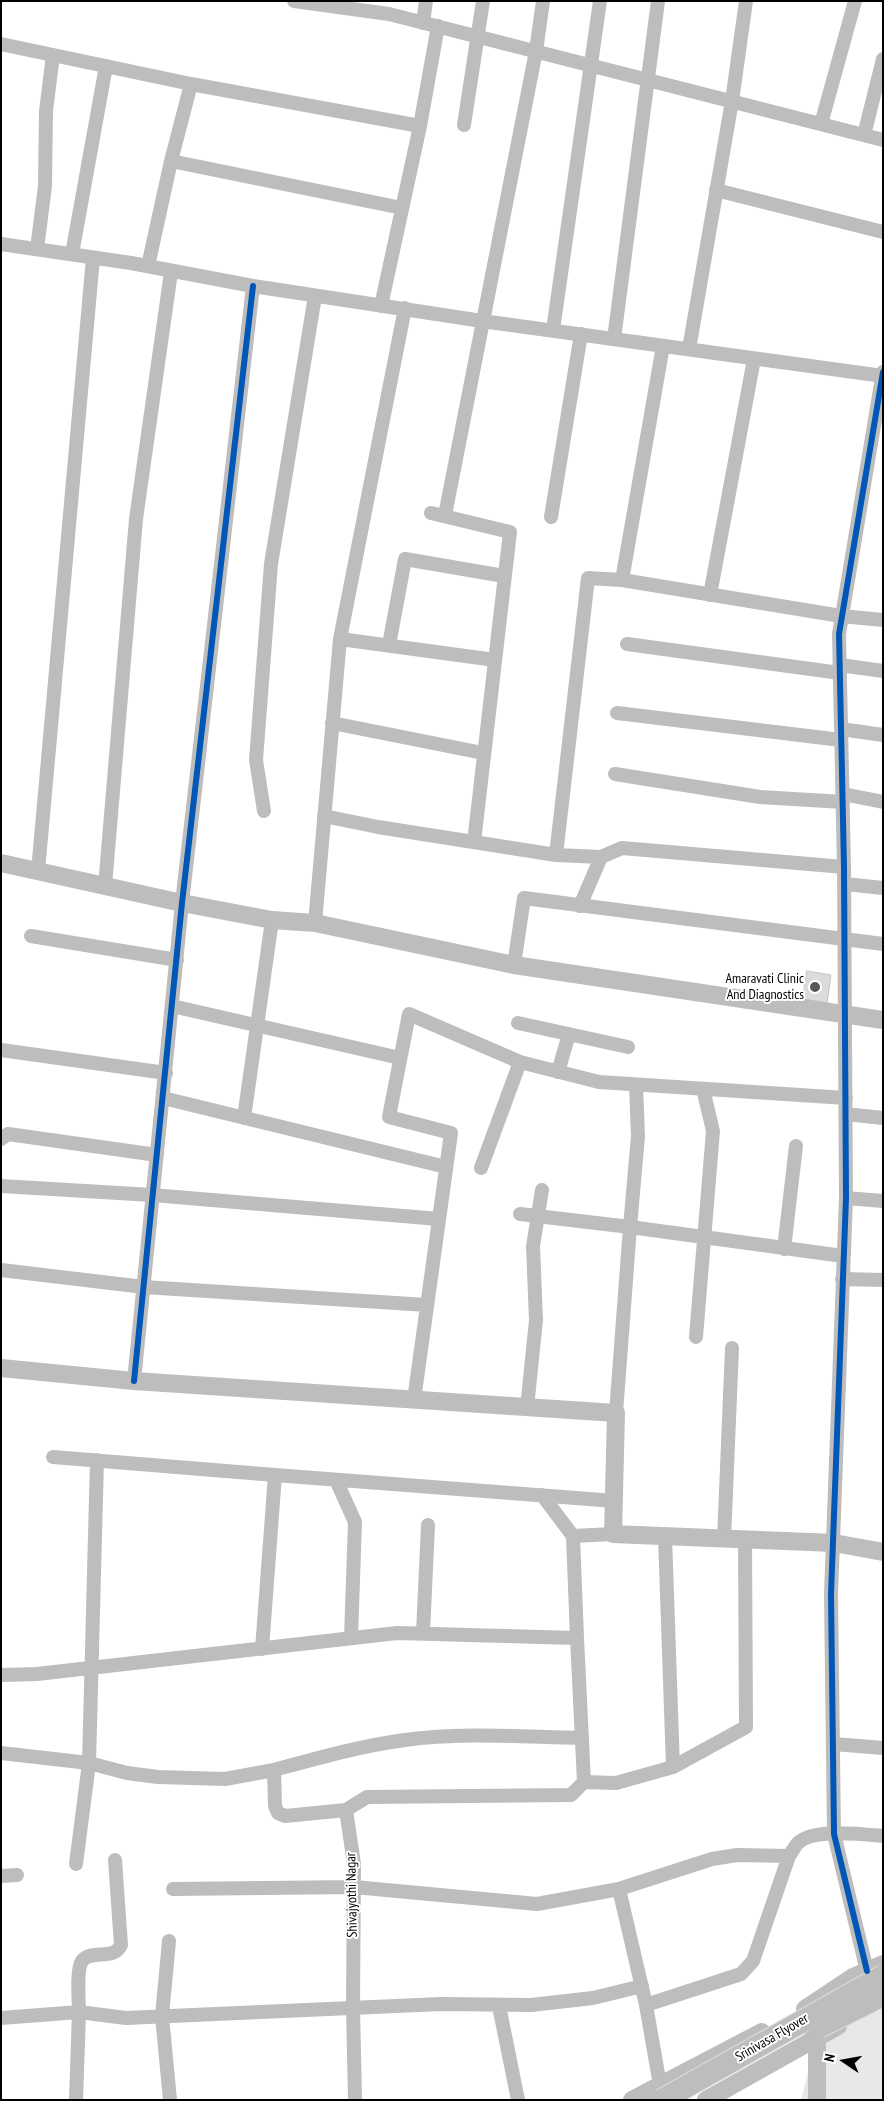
<!DOCTYPE html>
<html>
<head>
<meta charset="utf-8">
<style>
	body { margin:0 }
	#map { position:relative; width:884px; height:2101px; overflow:hidden; background:#fff; font-family:"PT Sans Narrow",sans-serif }
	canvas { display:block }
	.frame { position:absolute; inset:0; border:2px solid #000; pointer-events:none }
	.north { position:absolute; left:819px; top:2036px; width:50px; height:50px; -webkit-text-stroke:4px #fff; paint-order:stroke; rotate:282deg; font-size:14px; font-weight:700; line-height:20px; text-align:center; color:#000 }
	.north::after { content:''; display:block; margin:auto; width:18px; height:22px; background:#000; clip-path:polygon(50% 0,100% 100%,50% 72%,0 100%) }
</style>
</head>
<body>
<div id="map">
<canvas width="884" height="2101"></canvas>
<div class="frame"></div>
<div class="north">N</div>
</div>
<script>
const ctx = document.querySelector('canvas').getContext('2d');
ctx.lineJoin = 'round';
function paint(path, color) { ctx.fillStyle = color; ctx.fill(path, 'evenodd'); }
function strokePath(path, color, width, dash) { ctx.strokeStyle = color; ctx.lineWidth = width; ctx.lineCap = dash ? 'butt' : 'round'; ctx.setLineDash(dash || []); ctx.stroke(path); }
function label(font, color, halo, rows, align = 'center') {
  ctx.font = font + ' "PT Sans Narrow",sans-serif'; ctx.lineWidth = 4; ctx.setLineDash([]); ctx.textBaseline = 'middle'; ctx.strokeStyle = halo; ctx.fillStyle = color; for (const [text, x, y, turn = 0] of rows) {
    ctx.save(); ctx.translate(x, y); ctx.rotate((+turn || 0) * Math.PI / 180); ctx.textAlign = isNaN(turn) ? turn : align; if (halo) ctx.strokeText(text, 0, 0); ctx.fillText(text, 0, 0); ctx.restore();
  }
}
const green = new Path2D(`
	M 883,2009 L 883,2100 L 801,2100 L 817,2037 Z`);
const building = new Path2D(`
	M 807,971 L 831,975 L 827,1003 L 803,999 Z`);
const minor = new Path2D(`
	M 294,1 L 389,14 L 883,140
	M 423,23 L 426,1
	M 1,44 L 191,84 L 420,126
	M 821,124 L 855,1
	M 464,125 L 483,1
	M 864,135 L 883,59
	M 171,161 L 402,208
	M 716,190 L 883,232
	M 1,244 L 131,263 L 253,286 L 482,321 L 883,376
	M 37,249 L 45,186 L 46,111 L 53,55
	M 72,254 L 106,66
	M 148,266 L 171,161 L 191,84
	M 381,306 L 420,126 L 438,26
	M 553,330 L 600,1
	M 614,339 L 658,1
	M 689,349 L 732,101 L 746,1
	M 431,513 L 510,532 L 474,842
	M 445,515 L 536,51 L 543,1
	M 551,517 L 581,334
	M 622,580 L 663,346
	M 710,595 L 754,359
	M 340,639 L 495,660
	M 627,644 L 840,673
	M 389,645 L 405,559 L 504,576
	M 840,665 L 883,671
	M 617,713 L 841,740
	M 332,723 L 483,753
	M 841,729 L 883,735
	M 615,774 L 760,797 L 843,802
	M 843,794 L 883,802
	M 264,811 L 256,760 L 271,564 L 315,296
	M 324,816 L 378,827 L 556,855 L 601,857 L 622,848 L 844,867
	M 556,855 L 588,578 L 622,580 L 841,616 L 883,620
	M 38,871 L 93,258
	M 845,884 L 883,888
	M 105,886 L 136,519 L 171,272
	M 580,906 L 601,857
	M 315,923 L 340,639 L 405,308
	M 31,936 L 177,960
	M 514,965 L 524,898 L 883,944
	M 172,1006 L 400,1058
	M 518,1023 L 628,1047
	M 1,1050 L 166,1073
	M 558,1072 L 569,1034
	M 163,1098 L 446,1167
	M 846,1114 L 883,1118
	M 244,1118 L 272,920
	M 1,1139 L 8,1134 L 157,1155
	M 481,1168 L 520,1062
	M 1,1186 L 152,1195 L 439,1219
	M 846,1198 L 883,1201
	M 520,1214 L 630,1227 L 638,1136 L 636,1085
	M 784,1249 L 796,1146
	M 1,1270 L 144,1287 L 427,1305
	M 842,1279 L 883,1280
	M 696,1337 L 713,1131 L 703,1089
	M 134,1381 L 182,903 L 253,286
	M 414,1400 L 451,1133 L 389,1117 L 409,1014 L 520,1062 L 599,1082 L 846,1098
	M 527,1408 L 536,1320 L 533,1246 L 542,1190
	M 616,1413 L 630,1227 L 843,1256
	M 53,1457 L 275,1475
	M 336,1480 L 355,1522 L 351,1638
	M 542,1495 L 573,1536
	M 665,1537 L 673,1767
	M 724,1539 L 732,1348
	M 423,1633 L 428,1525
	M 262,1649 L 275,1475 L 615,1501
	M 1,1675 L 37,1674 L 397,1633 L 577,1638 L 573,1536 L 613,1534
	M 834,1744 L 883,1748
	M 1,1753 L 89,1763 L 127,1773 L 158,1777 L 225,1779 L 274,1770 L 275,1806 L 278,1813 L 285,1816 L 346,1810 L 354,1864 L 353,2007 L 355,2100
	M 274,1770 C 318,1758 360,1746 405,1740 C 463,1732 523,1737 582,1738
	M 584,1782 L 616,1783 L 673,1767 L 746,1727 L 745,1540
	M 346,1810 L 367,1797 L 571,1795 L 584,1782 L 577,1638
	M 76,1864 L 89,1763 L 97,1460
	M 1,1876 L 17,1875
	M 173,1889 L 354,1887 L 537,1904 L 619,1889 L 646,2005 L 660,2085
	M 619,1889 L 712,1859 L 737,1855 L 789,1856
	M 169,1941 L 162,2016 L 170,2100
	M 867,1971 L 834,1834 L 831,1594 L 846,1198 L 844,867 L 839,634 L 883,372
	M 646,2005 L 741,1974 L 753,1961 L 789,1856 C 792,1852 795,1846 798,1843 C 813,1828 862,1834 883,1836
	M 499,2006 L 518,2100
	M 1,2018 L 79,2012 C 79,2001 76,1970 82,1961 C 91,1949 114,1961 121,1945 L 115,1860
	M 76,2100 L 79,2012 L 126,2018 L 441,2004 L 531,2005 L 593,1998 L 642,1986`);
const tertiary = new Path2D(`
	M 1,863 L 182,903 L 272,920 L 315,923 L 514,965 L 883,1020
	M 1,1368 L 134,1381 L 616,1413 L 613,1534 L 834,1543 L 883,1552
	M 805,2009 L 853,1977 L 883,1964
	M 812,2029 L 817,2037 L 817,2100
	M 632,2100 L 762,2032
	M 706,2100 L 838,2026`);
const primaryBridge = new Path2D(`
	M 819,2027 L 883,1995
	M 662,2100 L 883,1976`);
const cycleway = new Path2D(`
	M 134,1381 L 182,903 L 253,286
	M 867,1971 L 834,1834 L 831,1594 L 846,1198 L 844,867 L 839,634 L 883,372`);
const markers = [
	[815,987,6,"#595959"]
];
const poiNames = [
	["Amaravati Clinic",804,979],
	["And Diagnostics",804,995]
];
const streetNames = [
	["Shivajyothi Nagar",352,1895,-91],
	["Srinivasa Flyover",772,2038,-30]
];
paint(green, '#e8e8e8');
paint(building, '#dbdbdb');
strokePath(building, '#c3c3c3', 1);
strokePath(minor, '#bdbdbd', 14);
strokePath(tertiary, '#bdbdbd', 18);
strokePath(primaryBridge, '#dbdbdb', 24, []);
strokePath(primaryBridge, '#bdbdbd', 22);
strokePath(cycleway, '#0057b8', 6);
for (const [x, y, r, color] of markers) { const dot = new Path2D(); dot.arc(x, y, r, 0, 2 * Math.PI); ctx.fillStyle = color; ctx.fill(dot); strokePath(dot, '#fff', 2); }
label('14px', '#000', '#fff', poiNames, 'right');
label('14px', '#000', '#fff', streetNames);
</script>
</body>
</html>
